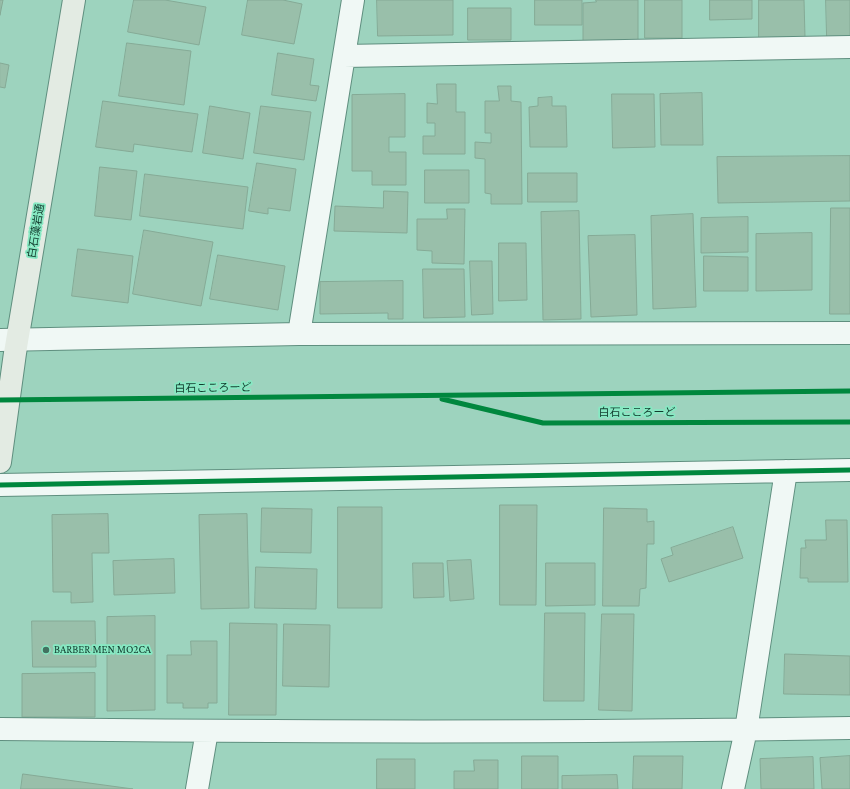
<!DOCTYPE html>
<html>
<head>
<meta charset="utf-8">
<style>
	body { margin:0 }
	canvas { display:block; background:#9dd3be }
</style>
</head>
<body>
<canvas width="850" height="789"></canvas>
<script>
const ctx = document.querySelector('canvas').getContext('2d');
ctx.lineJoin = 'round';
function paint(path, color) { ctx.fillStyle = color; ctx.fill(path, 'evenodd'); }
function strokePath(path, color, width, dash) { ctx.strokeStyle = color; ctx.lineWidth = width; ctx.lineCap = dash ? 'butt' : 'round'; ctx.setLineDash(dash || []); ctx.stroke(path); }
function label(font, color, halo, rows, align = 'center') {
  ctx.font = font + ' "Crimson Pro","Noto Sans JP",serif'; ctx.lineWidth = 3.5; ctx.setLineDash([]); ctx.textBaseline = 'middle'; ctx.strokeStyle = halo; ctx.fillStyle = color; for (const [text, x, y, turn = 0] of rows) {
    ctx.save(); ctx.translate(x, y); ctx.rotate((+turn || 0) * Math.PI / 180); ctx.textAlign = isNaN(turn) ? turn : align; if (halo) ctx.strokeText(text, 0, 0); ctx.fillText(text, 0, 0); ctx.restore();
  }
}
const building = new Path2D(`
	M 0,0 L 3,0 L 0,15 Z
	M 134,0 L 165,0 L 206,7 L 199,45 L 128,32 Z
	M 248,0 L 283,0 L 302,4 L 294,44 L 242,35 Z
	M 377,0 L 453,0 L 453,35 L 378,36 Z
	M 535,0 L 582,0 L 582,25 L 535,25 Z
	M 596,0 L 638,0 L 638,41 L 583,41 L 583,3 L 596,2 Z
	M 645,0 L 682,0 L 682,38 L 645,38 Z
	M 710,0 L 752,0 L 752,19 L 710,20 Z
	M 759,0 L 804,0 L 805,37 L 759,38 Z
	M 826,0 L 850,0 L 850,37 L 827,37 Z
	M 468,8 L 511,8 L 511,40 L 468,40 Z
	M 127,43 L 191,51 L 184,105 L 119,96 Z
	M 278,53 L 314,59 L 310,85 L 319,86 L 316,101 L 272,95 Z
	M 0,63 L 9,65 L 5,88 L 0,87 Z
	M 437,84 L 456,84 L 456,112 L 465,112 L 465,154 L 423,154 L 423,136 L 435,136 L 435,123 L 427,123 L 427,103 L 437,104 Z
	M 498,86 L 511,86 L 511,101 L 521,102 L 522,204 L 491,204 L 491,194 L 485,193 L 485,159 L 475,158 L 475,142 L 491,143 L 491,133 L 485,133 L 485,101 L 499,101 Z
	M 702,93 L 703,145 L 661,145 L 660,94 Z
	M 405,94 L 405,137 L 389,137 L 389,152 L 406,152 L 406,185 L 372,185 L 372,171 L 352,171 L 352,95 Z
	M 612,94 L 654,94 L 655,147 L 613,148 Z
	M 552,97 L 552,106 L 566,106 L 567,147 L 530,147 L 529,107 L 538,106 L 538,98 Z
	M 103,101 L 198,114 L 192,152 L 134,144 L 133,152 L 96,147 Z
	M 210,106 L 250,113 L 243,159 L 203,153 Z
	M 261,106 L 311,112 L 304,160 L 254,153 Z
	M 850,156 L 850,201 L 718,203 L 717,157 Z
	M 257,163 L 296,169 L 290,211 L 268,208 L 268,214 L 249,211 Z
	M 100,167 L 137,171 L 131,220 L 95,216 Z
	M 425,170 L 469,170 L 469,203 L 425,203 Z
	M 528,173 L 577,173 L 577,202 L 528,202 Z
	M 145,174 L 248,187 L 243,229 L 140,216 Z
	M 384,191 L 408,192 L 407,233 L 334,231 L 335,206 L 383,208 Z
	M 831,208 L 850,208 L 850,314 L 830,314 Z
	M 447,209 L 465,209 L 464,264 L 432,263 L 432,251 L 417,250 L 417,219 L 447,219 Z
	M 579,211 L 581,319 L 543,320 L 541,212 Z
	M 693,214 L 696,307 L 653,309 L 651,216 Z
	M 748,217 L 748,252 L 701,253 L 701,218 Z
	M 144,230 L 213,242 L 201,306 L 133,294 Z
	M 812,233 L 812,290 L 756,291 L 756,234 Z
	M 635,235 L 637,315 L 591,317 L 588,236 Z
	M 499,243 L 526,243 L 527,300 L 499,301 Z
	M 78,249 L 133,256 L 128,303 L 72,296 Z
	M 218,255 L 285,266 L 278,310 L 210,299 Z
	M 704,256 L 748,257 L 748,291 L 704,291 Z
	M 470,261 L 492,261 L 493,314 L 472,315 Z
	M 423,269 L 464,269 L 465,317 L 424,318 Z
	M 403,281 L 403,319 L 388,319 L 388,313 L 320,314 L 320,282 Z
	M 500,505 L 537,505 L 536,605 L 500,605 Z
	M 338,507 L 382,507 L 382,608 L 338,608 Z
	M 262,508 L 312,509 L 311,553 L 261,552 Z
	M 604,508 L 647,509 L 647,522 L 654,521 L 654,544 L 647,544 L 646,588 L 640,589 L 639,606 L 603,606 Z
	M 108,514 L 109,553 L 92,553 L 93,602 L 71,603 L 71,592 L 53,592 L 52,515 Z
	M 247,514 L 249,608 L 201,609 L 199,515 Z
	M 826,520 L 847,520 L 848,582 L 808,582 L 808,578 L 800,578 L 801,548 L 806,548 L 805,540 L 826,540 Z
	M 733,527 L 743,558 L 669,582 L 661,559 L 673,555 L 671,548 Z
	M 174,559 L 175,593 L 114,595 L 113,561 Z
	M 471,560 L 474,599 L 450,601 L 447,561 Z
	M 413,563 L 443,563 L 444,597 L 414,598 Z
	M 546,563 L 595,563 L 595,605 L 546,606 Z
	M 256,567 L 317,569 L 316,609 L 255,608 Z
	M 545,613 L 585,613 L 584,701 L 544,701 Z
	M 602,614 L 634,614 L 632,711 L 599,710 Z
	M 155,616 L 155,710 L 107,711 L 107,617 Z
	M 32,621 L 95,621 L 96,667 L 33,667 Z
	M 230,623 L 277,624 L 276,715 L 229,715 Z
	M 284,624 L 330,625 L 329,687 L 283,686 Z
	M 191,641 L 217,641 L 217,703 L 208,703 L 208,708 L 183,708 L 183,703 L 167,703 L 167,655 L 191,655 Z
	M 785,654 L 850,656 L 850,695 L 784,694 Z
	M 95,673 L 95,717 L 22,717 L 22,674 Z
	M 522,756 L 558,756 L 558,789 L 522,789 Z
	M 634,756 L 683,756 L 682,789 L 633,789 Z
	M 850,756 L 850,789 L 822,789 L 820,758 Z
	M 813,757 L 814,789 L 761,789 L 760,759 Z
	M 377,759 L 415,759 L 415,789 L 377,789 Z
	M 474,760 L 498,760 L 498,789 L 454,789 L 454,771 L 474,771 Z
	M 23,774 L 133,789 L 21,789 Z
	M 617,775 L 618,789 L 562,789 L 562,776 Z`);
const minor = new Path2D(`
	M 344,56 L 850,47
	M 299,334 L 353,0
	M 0,340 L 299,334 L 850,333
	M 0,485 L 850,470
	M 0,729 C 283,732 567,733 850,728
	M 197,789 L 207,731
	M 733,789 L 746,730 L 786,471`);
const secondary = new Path2D(`
	M 0,462 L 15,353 L 74,0`);
const cycleway = new Path2D(`
	M 442,399 L 543,423 L 850,422
	M 0,400 L 850,391
	M 0,485 L 850,470`);
const markers = [
	[46,650,4,"#437160"]
];
const streetNames = [
	["白石藻岩通",36,231,-81],
	["白石こころーど",213,388,-1],
	["白石こころーど",637,413]
];
const poiNames = [
	["BARBER MEN MO2CA",54,650]
];
paint(building, '#99bfaa');
strokePath(building, '#85aa96', 1);
strokePath(minor, '#5f8f7f', 24);
strokePath(secondary, '#5f8f7f', 24);
strokePath(minor, '#f0f8f5', 22);
strokePath(secondary, '#e3ebe3', 22);
strokePath(cycleway, '#00873e', 5);
for (const [x, y, r, color] of markers) { const dot = new Path2D(); dot.arc(x, y, r, 0, 2 * Math.PI); ctx.fillStyle = color; ctx.fill(dot); strokePath(dot, '#87e9c3', 1.5); }
label('11px', '#123c2e', '#87e9c3', streetNames);
label('11px', '#123c2e', '#87e9c3', poiNames, 'left');
</script>
</body>
</html>
